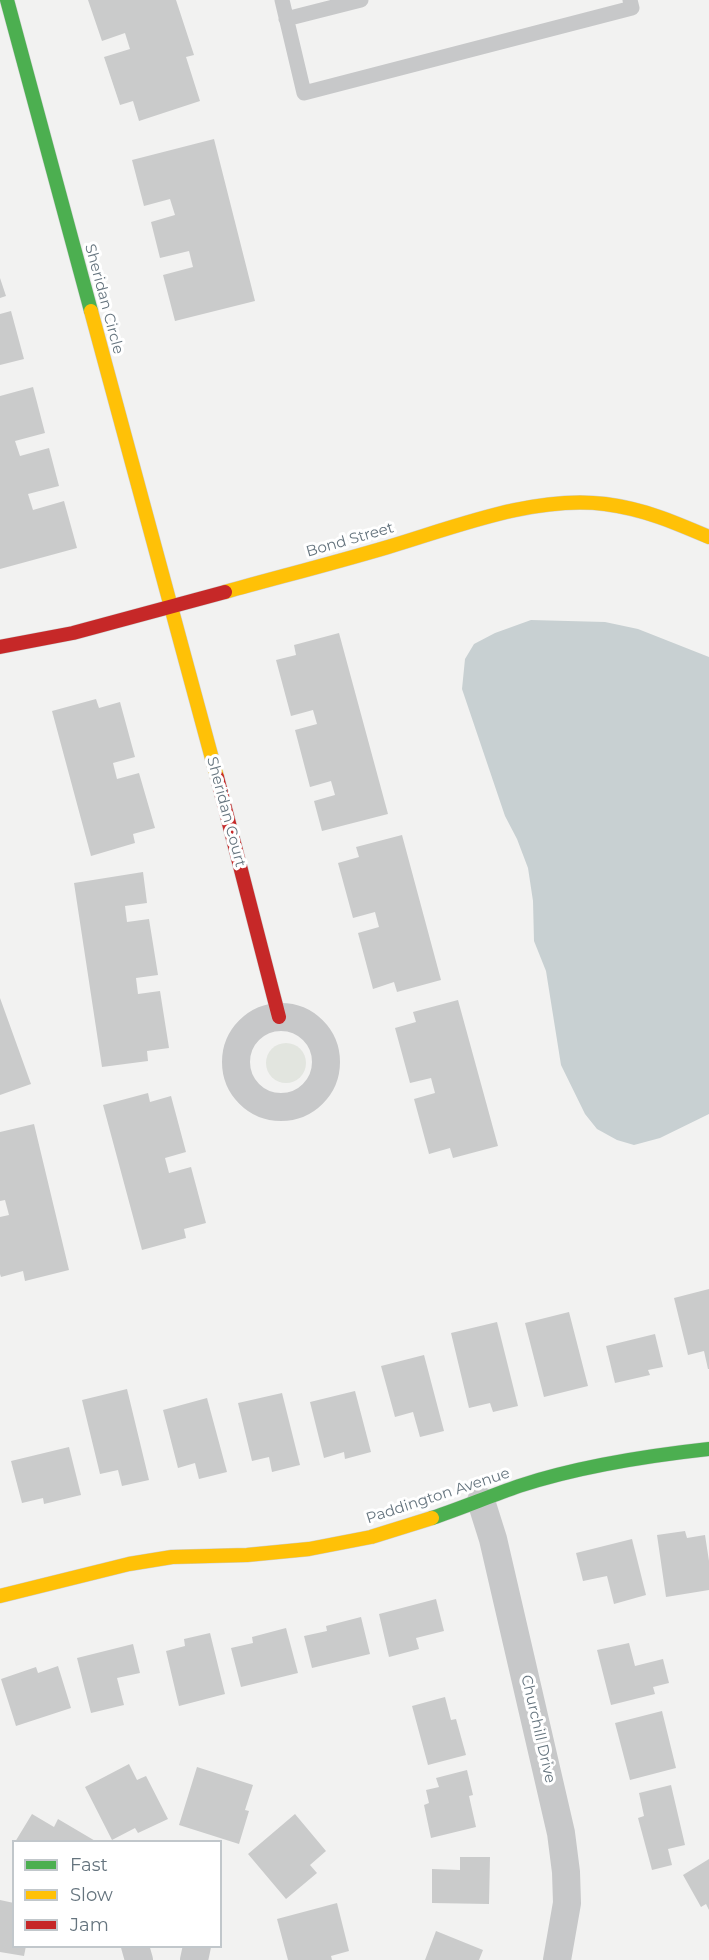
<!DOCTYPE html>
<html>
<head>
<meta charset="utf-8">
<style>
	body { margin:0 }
	#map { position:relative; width:709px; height:1960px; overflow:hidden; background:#f2f2f1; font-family:Montserrat,sans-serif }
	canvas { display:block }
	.legend { position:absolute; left:12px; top:1840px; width:210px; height:108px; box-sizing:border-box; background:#fff; border:2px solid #c1c7cb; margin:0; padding:8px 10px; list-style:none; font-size:18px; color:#65747e }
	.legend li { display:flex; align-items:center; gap:12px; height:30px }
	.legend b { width:30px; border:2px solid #c1c7cb }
</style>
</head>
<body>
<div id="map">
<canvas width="709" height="1960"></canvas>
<ul class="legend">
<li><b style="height:8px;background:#4caf50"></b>Fast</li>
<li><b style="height:8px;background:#ffc107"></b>Slow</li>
<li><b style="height:8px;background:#c62828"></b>Jam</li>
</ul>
</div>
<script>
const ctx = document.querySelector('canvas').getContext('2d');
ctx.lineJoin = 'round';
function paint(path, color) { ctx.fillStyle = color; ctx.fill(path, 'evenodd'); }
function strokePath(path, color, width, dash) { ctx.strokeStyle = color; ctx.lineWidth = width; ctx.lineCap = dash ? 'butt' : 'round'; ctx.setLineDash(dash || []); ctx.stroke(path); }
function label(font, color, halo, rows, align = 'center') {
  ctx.font = font + ' Montserrat,sans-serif'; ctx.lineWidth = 6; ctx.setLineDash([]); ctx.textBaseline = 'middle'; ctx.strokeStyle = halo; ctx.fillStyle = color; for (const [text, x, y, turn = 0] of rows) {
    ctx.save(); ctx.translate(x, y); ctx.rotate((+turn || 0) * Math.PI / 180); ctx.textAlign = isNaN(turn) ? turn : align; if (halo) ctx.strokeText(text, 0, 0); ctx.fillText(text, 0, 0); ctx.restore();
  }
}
const green = new Path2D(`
	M266 1063a20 20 0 1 1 40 0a20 20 0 1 1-40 0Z`);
const water = new Path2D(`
	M 531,620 L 605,622 L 638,629 L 709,657 L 709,1114 L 660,1138 L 634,1145 L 617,1140 L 597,1129 L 585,1114 L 561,1065 L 546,971 L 534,941 L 533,901 L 528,868 L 517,839 L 505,816 L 462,689 L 465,659 L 474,644 L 495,633 Z`);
const building = new Path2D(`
	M 88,0 L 176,0 L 194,55 L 186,57 L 200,101 L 139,121 L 133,101 L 120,105 L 104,57 L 130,49 L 125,33 L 102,41 Z
	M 214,139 L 255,301 L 175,321 L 163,275 L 193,267 L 189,251 L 160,258 L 151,222 L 175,215 L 170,199 L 144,206 L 132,160 Z
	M 0,278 L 6,296 L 0,298 Z
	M 11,311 L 24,359 L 0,365 L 0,314 Z
	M 33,387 L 45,433 L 15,441 L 20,456 L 49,448 L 59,486 L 28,494 L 33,510 L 64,501 L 77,548 L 0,569 L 0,396 Z
	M 339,633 L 388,814 L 322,831 L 314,801 L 335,795 L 331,781 L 310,787 L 295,730 L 317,724 L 313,710 L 291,716 L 276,660 L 296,655 L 294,645 Z
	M 96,699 L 99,708 L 120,702 L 135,757 L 113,763 L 117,779 L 139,773 L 155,828 L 133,834 L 135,843 L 91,856 L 52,711 Z
	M 402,835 L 441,980 L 397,992 L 394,982 L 373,989 L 358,933 L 379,927 L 375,912 L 353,918 L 338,863 L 359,857 L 356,847 Z
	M 143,872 L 147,903 L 125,906 L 127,922 L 149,919 L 158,975 L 136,978 L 138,994 L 160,991 L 169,1048 L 147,1051 L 148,1061 L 102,1067 L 74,883 Z
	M 0,998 L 31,1084 L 0,1095 Z
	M 458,1000 L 498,1146 L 453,1158 L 450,1148 L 429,1154 L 414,1099 L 435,1093 L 431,1078 L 410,1083 L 395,1028 L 416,1022 L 413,1012 Z
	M 148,1093 L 150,1102 L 171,1096 L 186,1152 L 165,1158 L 169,1173 L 191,1167 L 206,1223 L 184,1229 L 186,1238 L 142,1250 L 103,1105 Z
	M 34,1124 L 69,1270 L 25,1281 L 23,1271 L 1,1277 L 0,1274 L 0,1217 L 9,1215 L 5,1200 L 0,1201 L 0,1132 Z
	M 709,1289 L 709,1369 L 708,1369 L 704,1351 L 688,1355 L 674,1298 Z
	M 569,1312 L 588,1386 L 544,1397 L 525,1323 Z
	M 497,1322 L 518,1406 L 493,1412 L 490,1403 L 469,1408 L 451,1333 Z
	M 655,1334 L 663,1367 L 648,1370 L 650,1375 L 615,1383 L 606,1346 Z
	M 424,1355 L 444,1431 L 420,1437 L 413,1412 L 395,1417 L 381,1366 Z
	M 127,1389 L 149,1480 L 122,1486 L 118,1470 L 100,1474 L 82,1400 Z
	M 355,1391 L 371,1452 L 345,1459 L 344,1452 L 324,1458 L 310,1402 Z
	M 282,1393 L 300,1465 L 272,1472 L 269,1457 L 252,1461 L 238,1403 Z
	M 207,1398 L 227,1472 L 199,1479 L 195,1463 L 178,1468 L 163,1410 Z
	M 69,1447 L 81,1495 L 44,1504 L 43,1498 L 22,1503 L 11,1461 Z
	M 685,1531 L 687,1538 L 705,1535 L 709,1561 L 709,1590 L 666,1597 L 657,1535 Z
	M 632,1539 L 646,1595 L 614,1604 L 607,1576 L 583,1581 L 576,1553 Z
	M 436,1599 L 444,1631 L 416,1638 L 419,1649 L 389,1657 L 379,1614 Z
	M 361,1617 L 370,1654 L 312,1668 L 304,1636 L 327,1631 L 326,1626 Z
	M 286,1628 L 298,1673 L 241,1687 L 231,1648 L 253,1643 L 252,1637 Z
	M 210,1633 L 225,1694 L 179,1706 L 166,1651 L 185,1646 L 184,1639 Z
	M 629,1643 L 635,1666 L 663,1659 L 669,1683 L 653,1687 L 655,1694 L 611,1705 L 597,1650 Z
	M 133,1644 L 140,1673 L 117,1678 L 124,1705 L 91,1713 L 77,1658 Z
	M 58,1666 L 71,1708 L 16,1726 L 1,1679 L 36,1667 L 38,1673 Z
	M 445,1697 L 451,1720 L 456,1719 L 466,1755 L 428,1765 L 412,1706 Z
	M 662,1711 L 676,1768 L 630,1780 L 615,1723 Z
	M 129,1764 L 137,1780 L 146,1776 L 168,1819 L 138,1833 L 135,1828 L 112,1840 L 85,1787 Z
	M 197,1767 L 253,1785 L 245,1810 L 249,1811 L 239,1844 L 179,1825 Z
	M 467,1770 L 473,1795 L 469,1796 L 476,1827 L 431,1838 L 424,1805 L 429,1803 L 426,1790 L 439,1787 L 436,1778 Z
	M 671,1785 L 685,1845 L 668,1849 L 672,1865 L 652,1870 L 638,1818 L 644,1816 L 639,1793 Z
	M 32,1814 L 54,1827 L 58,1819 L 97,1842 L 15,1842 Z
	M 295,1814 L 326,1851 L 310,1865 L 317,1873 L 286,1899 L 248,1854 Z
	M 460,1857 L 490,1857 L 489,1904 L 432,1903 L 432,1869 L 460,1870 Z
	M 709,1859 L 709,1910 L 706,1904 L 701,1907 L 683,1875 Z
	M 0,1900 L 14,1903 L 14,1946 L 26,1946 L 24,1956 L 0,1952 Z
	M 337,1903 L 349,1951 L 331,1956 L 332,1960 L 288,1960 L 277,1919 Z
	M 436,1931 L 483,1950 L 479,1960 L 425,1960 Z`);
const lane = new Path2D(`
	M 282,0 L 304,93 L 632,8 L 630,0
	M 286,19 L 361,0`);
const street = new Path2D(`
	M236 1062a45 45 0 1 1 90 0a45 45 0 1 1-90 0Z
	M 481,1501 L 493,1539 L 561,1833 L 566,1872 L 567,1903 L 557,1960
	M 135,1946 L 139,1960
	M 194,1960 L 197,1946`);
const fast = new Path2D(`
	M 7,0 L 91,311
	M 432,1518 C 462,1508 490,1496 519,1486 C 580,1466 645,1456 709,1449`);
const slow = new Path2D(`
	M 91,311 L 217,777
	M 225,592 C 279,577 334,563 388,547 C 455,527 535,495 605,504 C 644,509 674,522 709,537
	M 0,1596 L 129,1564 L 172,1557 L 247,1555 L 309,1549 L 371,1537 L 432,1518`);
const jam = new Path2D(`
	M 0,647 L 73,633 L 225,592
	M 217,777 L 279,1017`);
const streetNames = [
	["Sheridan Circle",104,299,75],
	["Bond Street",350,540,-16],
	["Sheridan Court",226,812,75],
	["Paddington Avenue",438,1496,-18],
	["Churchill Drive",538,1729,77]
];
paint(green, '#e2e5df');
paint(water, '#c8d0d2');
paint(building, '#cacbcb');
strokePath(fast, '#cfd0d0', 15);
strokePath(slow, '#cfd0d0', 15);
strokePath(jam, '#cfd0d0', 15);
strokePath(lane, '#c7c8c9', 15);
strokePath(street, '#c7c8c9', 28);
strokePath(fast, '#4caf50', 14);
strokePath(slow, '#ffc107', 14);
strokePath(jam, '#c62828', 14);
label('15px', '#65747e', '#fff', streetNames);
</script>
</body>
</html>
